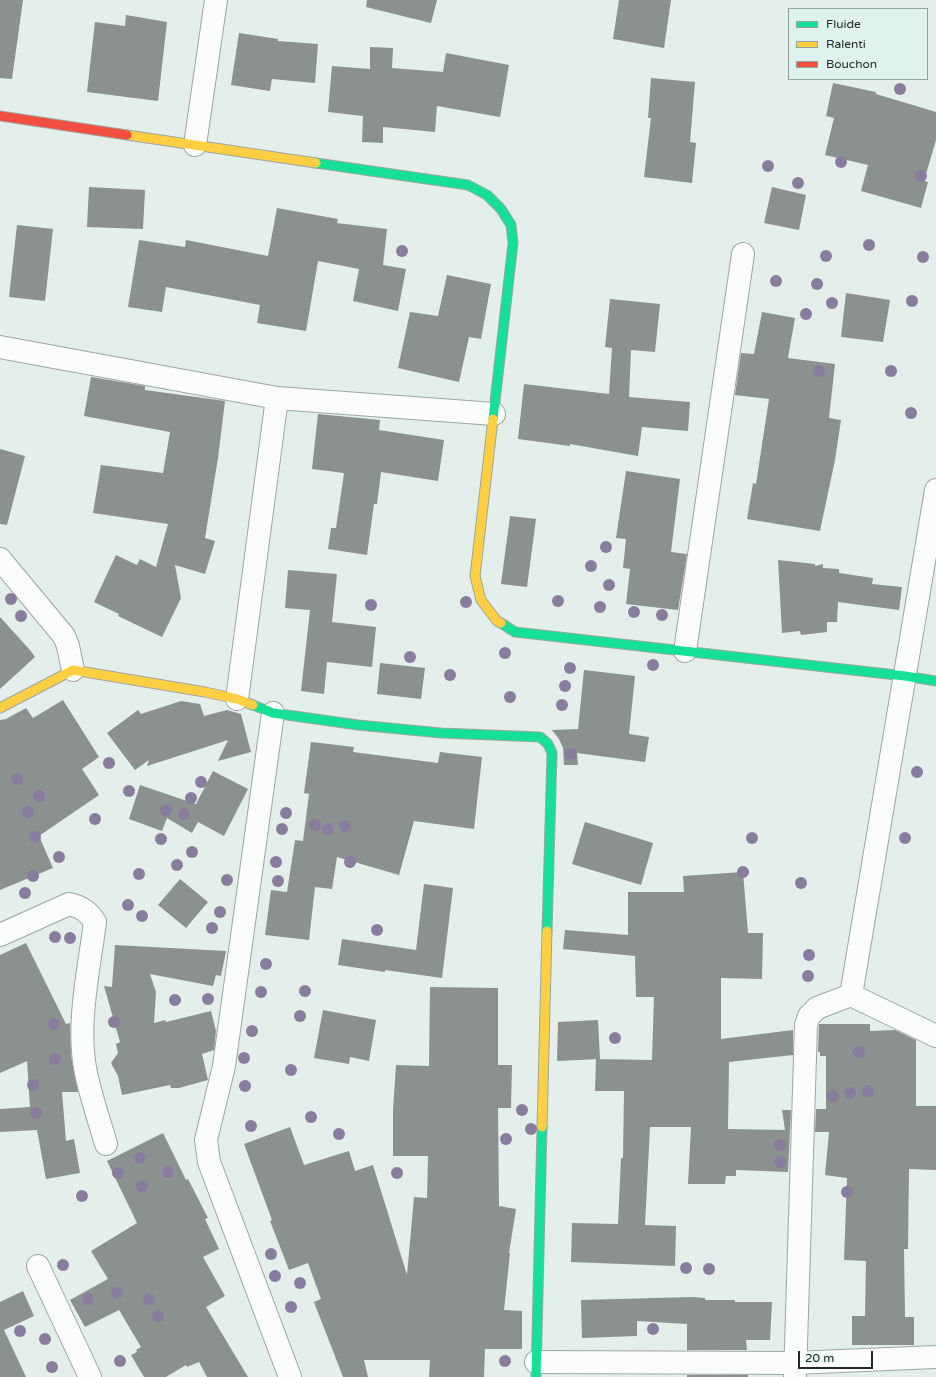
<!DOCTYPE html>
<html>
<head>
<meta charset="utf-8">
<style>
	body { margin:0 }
	#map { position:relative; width:936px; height:1377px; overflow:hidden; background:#e4eeeb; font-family:"Varela Round",sans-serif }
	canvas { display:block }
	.legend { position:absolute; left:788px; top:8px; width:140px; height:72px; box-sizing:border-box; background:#e0f2ed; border:1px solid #94a29e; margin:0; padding:5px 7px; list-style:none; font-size:12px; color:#222927 }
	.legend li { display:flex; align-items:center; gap:8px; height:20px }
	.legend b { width:20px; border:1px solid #94a29e }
	.scale { position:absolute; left:798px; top:1351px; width:75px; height:18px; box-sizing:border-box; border:2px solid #222927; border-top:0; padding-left:5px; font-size:12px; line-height:14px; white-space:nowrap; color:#222927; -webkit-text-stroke:3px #e0f2ed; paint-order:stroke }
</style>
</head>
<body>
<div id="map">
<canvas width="936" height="1377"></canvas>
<ul class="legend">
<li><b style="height:5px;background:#16e098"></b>Fluide</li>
<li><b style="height:5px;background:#ffcf43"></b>Ralenti</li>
<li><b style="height:5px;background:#f24e42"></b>Bouchon</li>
</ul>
<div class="scale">20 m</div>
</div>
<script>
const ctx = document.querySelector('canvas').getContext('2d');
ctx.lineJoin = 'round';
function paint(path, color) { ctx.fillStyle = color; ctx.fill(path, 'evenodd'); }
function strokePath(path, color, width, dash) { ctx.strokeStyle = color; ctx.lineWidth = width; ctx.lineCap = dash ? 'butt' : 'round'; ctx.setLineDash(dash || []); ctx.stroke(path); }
const building = new Path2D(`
	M 0,0 L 23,0 L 12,79 L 0,78 Z
	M 367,0 L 437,0 L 431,23 L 366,7 Z
	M 619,0 L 671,0 L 664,48 L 613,39 Z
	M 126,15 L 167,22 L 158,101 L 87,92 L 95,22 L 125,26 Z
	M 239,33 L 278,39 L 278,41 L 318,44 L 315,83 L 272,79 L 270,91 L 231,85 Z
	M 370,47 L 393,48 L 392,68 L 443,72 L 446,53 L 509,65 L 500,117 L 437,106 L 435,132 L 383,127 L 383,143 L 362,142 L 363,116 L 328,112 L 332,66 L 370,69 Z
	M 651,78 L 695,82 L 690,142 L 696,143 L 692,183 L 644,177 L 651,118 L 648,118 Z
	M 833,83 L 876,92 L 876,94 L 936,112 L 936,140 L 924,181 L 928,182 L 921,208 L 861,191 L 868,165 L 825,155 L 834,118 L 826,116 Z
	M 89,187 L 145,190 L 143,229 L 87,227 Z
	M 772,187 L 806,195 L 799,230 L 764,223 Z
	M 277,208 L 338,219 L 337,223 L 387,229 L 383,265 L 406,269 L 398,311 L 353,301 L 359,269 L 318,261 L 306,331 L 257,323 L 260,305 L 166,287 L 162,312 L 128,307 L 139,240 L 185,247 L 186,240 L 268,256 Z
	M 17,225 L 53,229 L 45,301 L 9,297 Z
	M 447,275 L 491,284 L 481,339 L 469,337 L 459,382 L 398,368 L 410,312 L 438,316 Z
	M 846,293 L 890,300 L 883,342 L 841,337 Z
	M 610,299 L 660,304 L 655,352 L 631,350 L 629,397 L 690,402 L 688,431 L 642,427 L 638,456 L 570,444 L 570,446 L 518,439 L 524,384 L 609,394 L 612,348 L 605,347 Z
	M 762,312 L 795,318 L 788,358 L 835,364 L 829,418 L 841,420 L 835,460 L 820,531 L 747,519 L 753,483 L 756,484 L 769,399 L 735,395 L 741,353 L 754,354 Z
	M 91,377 L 145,386 L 145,390 L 225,401 L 218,458 L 205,538 L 215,541 L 205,574 L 175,565 L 181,598 L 162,637 L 118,616 L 119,614 L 94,602 L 116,555 L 137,565 L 140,559 L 156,567 L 168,524 L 93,513 L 101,465 L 163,473 L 170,432 L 84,416 Z
	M 318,414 L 380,420 L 379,430 L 444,440 L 438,481 L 381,472 L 377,504 L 374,504 L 367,555 L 328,549 L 331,528 L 336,528 L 344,473 L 312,469 Z
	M 0,449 L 25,456 L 7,525 L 0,524 Z
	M 626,471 L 680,479 L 671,552 L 687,554 L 678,610 L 626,604 L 630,569 L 623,568 L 626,539 L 616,538 Z
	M 510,516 L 536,519 L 527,587 L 501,584 Z
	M 778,560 L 815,564 L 815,566 L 823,564 L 823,568 L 839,569 L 839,573 L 873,578 L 872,584 L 902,587 L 899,610 L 838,602 L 837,622 L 827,622 L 827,632 L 801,635 L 800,631 L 782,633 Z
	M 288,570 L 337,574 L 332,622 L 376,627 L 372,667 L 327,662 L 324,694 L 301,691 L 310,610 L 285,608 Z
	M 0,617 L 30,650 L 35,657 L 0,689 Z
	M 380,663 L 425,668 L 421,699 L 377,694 Z
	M 584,670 L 635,676 L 629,734 L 649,737 L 645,762 L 577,753 L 578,765 L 564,765 L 563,748 L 559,739 L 552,730 L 578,729 Z
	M 63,700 L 99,757 L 82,769 L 99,795 L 39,836 L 53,868 L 0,890 L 0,720 L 6,719 L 26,708 L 33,718 Z
	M 181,701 L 200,704 L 204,716 L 227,710 L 241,714 L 251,752 L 218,761 L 228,740 L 147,766 L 149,760 L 135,770 L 107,733 L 138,710 L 141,714 Z
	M 311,742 L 354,747 L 353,752 L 438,763 L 440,752 L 482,757 L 474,829 L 414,821 L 399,875 L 337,857 L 332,889 L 315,887 L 309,940 L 265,935 L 271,890 L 287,892 L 295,840 L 303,841 L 309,794 L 304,793 Z
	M 213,771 L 248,789 L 224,836 L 198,822 L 192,833 L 167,818 L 162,831 L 129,819 L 140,785 L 196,804 Z
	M 585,822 L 653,843 L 641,885 L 572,864 Z
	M 743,872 L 748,933 L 763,933 L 762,979 L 721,978 L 721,1039 L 793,1030 L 793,1055 L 729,1062 L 728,1129 L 785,1130 L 782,1110 L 791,1110 L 788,1172 L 736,1170 L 736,1176 L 726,1176 L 725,1184 L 688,1184 L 691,1127 L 650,1127 L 645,1225 L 676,1226 L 675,1266 L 571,1262 L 572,1223 L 618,1224 L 621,1158 L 623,1158 L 624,1091 L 595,1091 L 596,1059 L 652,1060 L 654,997 L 636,997 L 635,956 L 563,949 L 565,930 L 628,935 L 628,892 L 684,892 L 683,876 Z
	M 180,879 L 208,902 L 186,928 L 158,905 Z
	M 424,884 L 453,888 L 442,978 L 385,970 L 385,972 L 338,965 L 342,939 L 416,950 Z
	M 26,943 L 66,1024 L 70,1023 L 71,1056 L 78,1092 L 62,1092 L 66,1141 L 74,1139 L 80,1173 L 46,1179 L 37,1130 L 0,1132 L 0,1109 L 30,1107 L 27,1061 L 0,1073 L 0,955 Z
	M 115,945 L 226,951 L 221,976 L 216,975 L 213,986 L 150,974 L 156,992 L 154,1023 L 165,1020 L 166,1022 L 211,1011 L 216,1031 L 214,1050 L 202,1054 L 208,1080 L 179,1088 L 171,1088 L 170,1085 L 122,1095 L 118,1076 L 111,1063 L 118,1053 L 116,1044 L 120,1042 L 104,986 L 112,987 Z
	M 430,987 L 498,988 L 498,1065 L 512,1065 L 511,1108 L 498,1108 L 499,1206 L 516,1209 L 509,1253 L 510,1253 L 504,1310 L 522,1311 L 522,1349 L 485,1349 L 484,1377 L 429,1377 L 430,1360 L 364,1360 L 368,1377 L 343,1377 L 314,1302 L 321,1299 L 308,1263 L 289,1270 L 270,1221 L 272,1220 L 244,1144 L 290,1127 L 304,1165 L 349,1151 L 355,1171 L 373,1165 L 407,1275 L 414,1197 L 427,1198 L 428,1156 L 393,1156 L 393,1110 L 396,1065 L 429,1066 Z
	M 323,1010 L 376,1020 L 369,1061 L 350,1057 L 349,1064 L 314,1058 Z
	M 598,1020 L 600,1059 L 557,1061 L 558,1022 Z
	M 819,1024 L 870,1024 L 870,1031 L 895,1030 L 916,1040 L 916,1106 L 936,1106 L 936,1170 L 909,1169 L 908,1249 L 904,1249 L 905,1317 L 914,1317 L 914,1345 L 852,1345 L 852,1316 L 865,1316 L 866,1261 L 844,1260 L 847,1178 L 825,1175 L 829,1132 L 815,1132 L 816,1109 L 826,1109 L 826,1056 L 820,1056 L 820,1052 L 818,1052 Z
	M 163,1133 L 186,1180 L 188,1179 L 208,1218 L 205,1219 L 219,1249 L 203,1257 L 225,1296 L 206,1307 L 248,1377 L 207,1377 L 199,1362 L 187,1367 L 186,1365 L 166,1377 L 144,1377 L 131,1355 L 137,1352 L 136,1350 L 141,1347 L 119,1310 L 85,1327 L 70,1300 L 108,1279 L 91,1251 L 137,1223 L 107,1161 Z
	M 23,1291 L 34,1316 L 4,1330 L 26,1377 L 0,1377 L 0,1302 Z
	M 692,1297 L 705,1298 L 705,1300 L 735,1300 L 735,1302 L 772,1302 L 770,1340 L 746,1340 L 747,1350 L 687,1350 L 687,1324 L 637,1321 L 637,1336 L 582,1338 L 581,1300 Z
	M 687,1375 L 748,1375 L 748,1377 L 687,1377 Z`);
const street = new Path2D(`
	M 195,145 L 216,0
	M 0,347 L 277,398 L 237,699
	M 277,398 L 494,414
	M 0,559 L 64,636 L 68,646 L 73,670
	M 685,651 L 743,254
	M 273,713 L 224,1066 L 206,1140 L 209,1162 L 290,1377
	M 0,935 L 69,904 C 81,907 88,911 95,922 C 89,970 76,1025 86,1073 C 91,1097 99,1120 106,1144
	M 851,995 L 936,1036
	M 38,1266 L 90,1377
	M 536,1362 L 794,1363 L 936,1357
	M 795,1377 L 806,1025 L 809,1016 L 817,1008 L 851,995 L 936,490`);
const fast = new Path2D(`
	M 316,163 L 468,185 L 487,195 L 501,209 L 511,225 L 513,243 L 493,419
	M 501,623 L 515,632 L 905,676 L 936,681
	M 253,705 L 273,713 L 358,725 L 441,733 L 540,737 L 548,744 L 552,753 L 547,931
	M 536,1377 L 542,1127`);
const slow = new Path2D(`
	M 127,135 L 316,163
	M 493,419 L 475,576 L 481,600 L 497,621 L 501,623
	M 0,708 L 73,670 L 205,692 L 237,699 L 253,705
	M 542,1127 L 547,931`);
const jam = new Path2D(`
	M 0,116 L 127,135`);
const trees = [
	[900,89],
	[841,162],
	[768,166],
	[921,176],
	[798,183],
	[869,245],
	[402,251],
	[826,256],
	[923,257],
	[776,281],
	[817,284],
	[912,301],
	[832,303],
	[806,314],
	[819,371],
	[891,371],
	[911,413],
	[606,547],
	[591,566],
	[609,585],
	[11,599],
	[558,601],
	[466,602],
	[371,605],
	[600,607],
	[634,612],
	[662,615],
	[21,616],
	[505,653],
	[410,657],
	[653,665],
	[570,668],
	[450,675],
	[565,686],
	[510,697],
	[562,705],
	[571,754],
	[109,763],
	[917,772],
	[17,779],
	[201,782],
	[129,791],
	[39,796],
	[191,798],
	[166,810],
	[28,812],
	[286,813],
	[184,814],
	[95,819],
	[315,825],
	[345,826],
	[282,829],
	[328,829],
	[35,837],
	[752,838],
	[905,838],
	[161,839],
	[192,852],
	[59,857],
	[276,862],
	[350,862],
	[177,865],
	[743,872],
	[139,874],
	[33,876],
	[227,880],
	[278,881],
	[801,883],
	[25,893],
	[128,905],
	[220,912],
	[142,916],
	[212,928],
	[377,930],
	[55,937],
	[70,938],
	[809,955],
	[266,964],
	[808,976],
	[305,991],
	[261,992],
	[208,999],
	[175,1000],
	[300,1016],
	[114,1022],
	[54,1024],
	[252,1031],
	[615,1038],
	[859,1052],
	[244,1058],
	[55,1059],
	[291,1070],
	[33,1085],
	[245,1086],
	[868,1091],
	[850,1093],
	[833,1096],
	[522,1110],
	[36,1113],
	[311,1117],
	[251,1126],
	[531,1129],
	[339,1134],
	[506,1139],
	[780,1145],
	[140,1158],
	[780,1162],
	[168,1172],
	[118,1173],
	[397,1173],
	[142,1186],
	[847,1192],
	[82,1196],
	[271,1254],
	[63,1265],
	[686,1268],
	[709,1269],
	[275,1276],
	[300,1283],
	[117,1293],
	[88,1299],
	[149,1299],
	[291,1307],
	[158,1316],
	[653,1329],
	[20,1331],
	[45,1339],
	[120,1361],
	[505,1361],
	[52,1367]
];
paint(building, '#8a918f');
strokePath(street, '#9ea6a4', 24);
strokePath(fast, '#9ea6a4', 11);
strokePath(slow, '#9ea6a4', 11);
strokePath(jam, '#9ea6a4', 11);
strokePath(street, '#fbfcfc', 22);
strokePath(fast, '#16e098', 9);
strokePath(slow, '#ffcf43', 9);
strokePath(jam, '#f24e42', 9);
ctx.fillStyle = '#897d9f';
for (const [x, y] of trees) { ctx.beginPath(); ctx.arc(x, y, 6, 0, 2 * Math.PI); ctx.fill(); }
</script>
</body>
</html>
